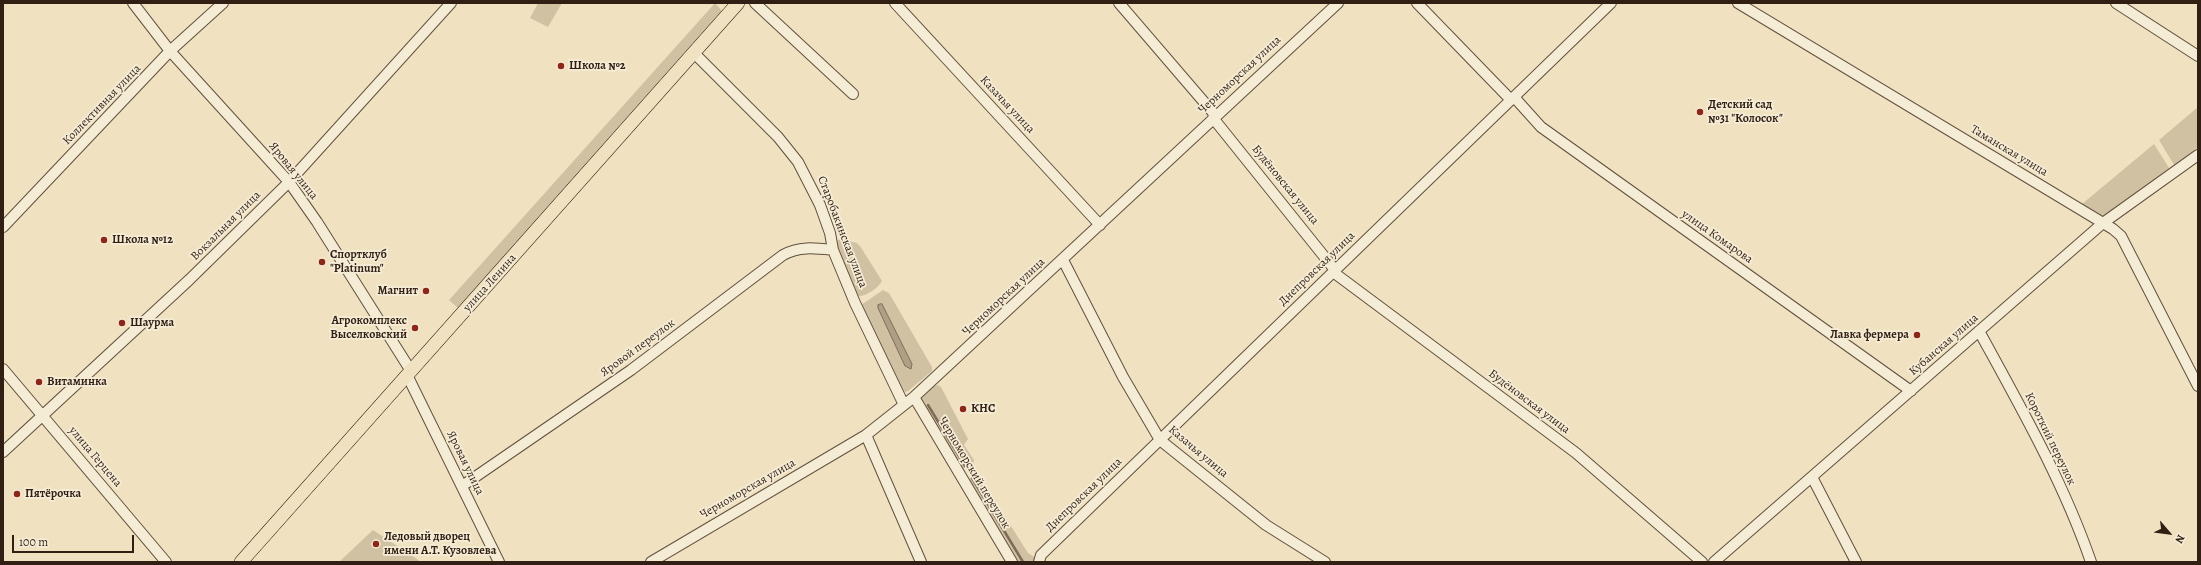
<!DOCTYPE html>
<html>
<head>
<meta charset="utf-8">
<style>
	body { margin:0 }
	#map { position:relative; width:2201px; height:565px; overflow:hidden; background:#f0e2c0; font-family:Alegreya,serif }
	canvas { display:block }
	.frame { position:absolute; inset:0; border:4px solid #311f13; pointer-events:none }
	.north { position:absolute; left:2149px; top:513px; width:40px; height:40px; -webkit-text-stroke:3px #f5ecd6; paint-order:stroke; rotate:118deg; font-size:11px; font-weight:700; line-height:16px; text-align:center; color:#311f13 }
	.north::after { content:''; display:block; margin:auto; width:14px; height:18px; background:#311f13; clip-path:polygon(50% 0,100% 100%,50% 72%,0 100%) }
	.scale { position:absolute; left:12px; top:535px; width:122px; height:18px; box-sizing:border-box; border:2px solid #311f13; border-top:0; padding-left:5px; font-size:12px; line-height:14px; white-space:nowrap; color:#311f13; -webkit-text-stroke:3px #f5ecd6; paint-order:stroke }
</style>
</head>
<body>
<div id="map">
<canvas width="2201" height="565"></canvas>
<div class="frame"></div>
<div class="north">N</div>
<div class="scale">100 m</div>
</div>
<script>
const ctx = document.querySelector('canvas').getContext('2d');
ctx.lineJoin = 'round';
function paint(path, color) { ctx.fillStyle = color; ctx.fill(path, 'evenodd'); }
function strokePath(path, color, width, dash) { ctx.strokeStyle = color; ctx.lineWidth = width; ctx.lineCap = dash ? 'butt' : 'round'; ctx.setLineDash(dash || []); ctx.stroke(path); }
function label(font, color, halo, rows, align = 'center') {
  ctx.font = font + ' Alegreya,serif'; ctx.lineWidth = 3.5; ctx.setLineDash([]); ctx.textBaseline = 'middle'; ctx.strokeStyle = halo; ctx.fillStyle = color; for (const [text, x, y, turn = 0] of rows) {
    ctx.save(); ctx.translate(x, y); ctx.rotate((+turn || 0) * Math.PI / 180); ctx.textAlign = isNaN(turn) ? turn : align; if (halo) ctx.strokeText(text, 0, 0); ctx.fillText(text, 0, 0); ctx.restore();
  }
}
const green = new Path2D(`
	M 538,3 L 562,3 L 548,27 L 530,18 Z
	M 715,3 L 723,12 L 458,308 L 449,300 Z
	M 2198,107 L 2198,147 L 2174,165 L 2159,140 Z
	M 2154,144 L 2169,168 L 2103,216 L 2082,204 Z
	M 840,239 L 857,243 L 860,246 L 882,281 C 878,288 866,297 857,296 L 837,251 L 837,241 Z
	M 883,290 L 889,293 L 932,367 L 932,371 L 908,391 L 905,392 L 902,390 L 861,305 ZM 878,308 L 888,315 L 908,369 L 905,366 Z
	M 938,385 L 941,387 L 968,439 L 964,445 L 974,460 L 973,465 L 962,469 L 919,400 L 934,386 Z
	M 973,475 L 977,475 L 985,485 L 1028,553 L 1036,558 L 1036,562 L 1015,562 L 968,482 Z
	M 373,530 L 417,559 L 420,562 L 339,562 Z`);
const water = new Path2D(`
	M 882,304 L 912,364 L 911,369 L 905,366 L 878,308 L 878,305 Z`);
const stream = new Path2D(`
	M 928,405 L 965,466
	M 972,478 L 1023,562`);
const minor = new Path2D(`
	M 133,3 L 170,51 L 289,182 L 317,222 L 411,371
	M 755,3 L 853,94
	M 895,3 L 1100,225
	M 1119,3 L 1216,116
	M 1417,3 L 1511,100
	M 1738,3 L 2113,229 L 2121,236 L 2198,386
	M 2116,3 L 2198,56
	M 694,53 L 778,137 L 798,162 L 820,205 L 830,233 L 833,250 L 855,303 L 904,405
	M 1514,97 L 1541,127 L 1911,391
	M 1213,118 L 1335,270
	M 3,227 L 170,51 L 223,3
	M 1063,260 L 1123,377 L 1160,440 L 1266,525 L 1325,562
	M 1333,272 L 1576,453 L 1702,562
	M 1979,331 C 2020,406 2063,481 2091,562
	M 3,369 L 166,562
	M 407,375 L 499,562
	M 914,397 L 1012,562
	M 866,435 L 921,562
	M 3,452 L 189,280 L 289,182 L 451,3
	M 1812,477 L 1856,562
	M 462,486 L 631,370 L 783,255 C 799,246 815,248 833,250
	M 651,562 L 866,435 L 914,397 L 1338,3
	M 1039,562 L 1041,555 L 1611,3
	M 1714,562 L 2103,223 L 2198,155`);
const major = new Path2D(`
	M 241,562 L 738,3`);
const markers = [
	[561,66,4,"#8f2418"],
	[1700,112,4,"#8f2418"],
	[104,240,4,"#8f2418"],
	[322,262,4,"#8f2418"],
	[426,291,4,"#8f2418"],
	[122,323,4,"#8f2418"],
	[415,328,4,"#8f2418"],
	[1917,335,4,"#8f2418"],
	[39,382,4,"#8f2418"],
	[963,409,4,"#8f2418"],
	[17,494,4,"#8f2418"],
	[376,544,4,"#8f2418"]
];
const poiNames = [
	["Школа №2",569,66],
	["Детский сад",1708,105],
	["№31 \"Колосок\"",1708,119],
	["Школа №12",112,240],
	["Спортклуб",330,255],
	["\"Platinum\"",330,269],
	["Магнит",418,291,"right"],
	["Агрокомплекс",407,321,"right"],
	["Выселковский",407,335,"right"],
	["Шаурма",130,323],
	["Лавка фермера",1909,335,"right"],
	["Витаминка",47,382],
	["КНС",971,409],
	["Пятёрочка",25,494],
	["Ледовый дворец",384,537],
	["имени А.Т. Кузовлева",384,551]
];
const streetNames = [
	["Черноморская улица",1240,75,-43],
	["Коллективная улица",102,105,-46],
	["Казачья улица",1007,105,47],
	["Таманская улица",2009,151,31],
	["Яровая улица",293,171,51],
	["Будёновская улица",1285,185,51],
	["Вокзальная улица",226,226,-45],
	["Старобакинская улица",842,232,69],
	["улица Комарова",1717,237,35],
	["Днепровская улица",1317,269,-44],
	["улица Ленина",490,283,-48],
	["Черноморская улица",1004,297,-43],
	["Кубанская улица",1944,345,-41],
	["Яровой переулок",638,348,-36],
	["Будёновская улица",1529,402,37],
	["Короткий переулок",2050,439,64],
	["Казачья улица",1198,452,40],
	["улица Герцена",95,457,50],
	["Яровая улица",465,463,64],
	["Черноморский переулок",974,473,59],
	["Черноморская улица",748,489,-30],
	["Днепровская улица",1084,495,-44]
];
paint(green, '#d0c1a3');
paint(water, '#afa085');
strokePath(water, '#7d6c57', 1);
strokePath(stream, '#7d6c57', 2.5);
strokePath(minor, '#61503e', 12);
strokePath(major, '#311f13', 14);
strokePath(minor, '#f5ecd6', 10);
strokePath(major, '#f0e2c0', 13);
for (const [x, y, r, color] of markers) { const dot = new Path2D(); dot.arc(x, y, r, 0, 2 * Math.PI); ctx.fillStyle = color; ctx.fill(dot); strokePath(dot, '#f5ecd6', 1.5); }
label('bold 12px', '#311f13', '#f5ecd6', poiNames, 'left');
label('12px', '#311f13', '#f5ecd6', streetNames);
</script>
</body>
</html>
